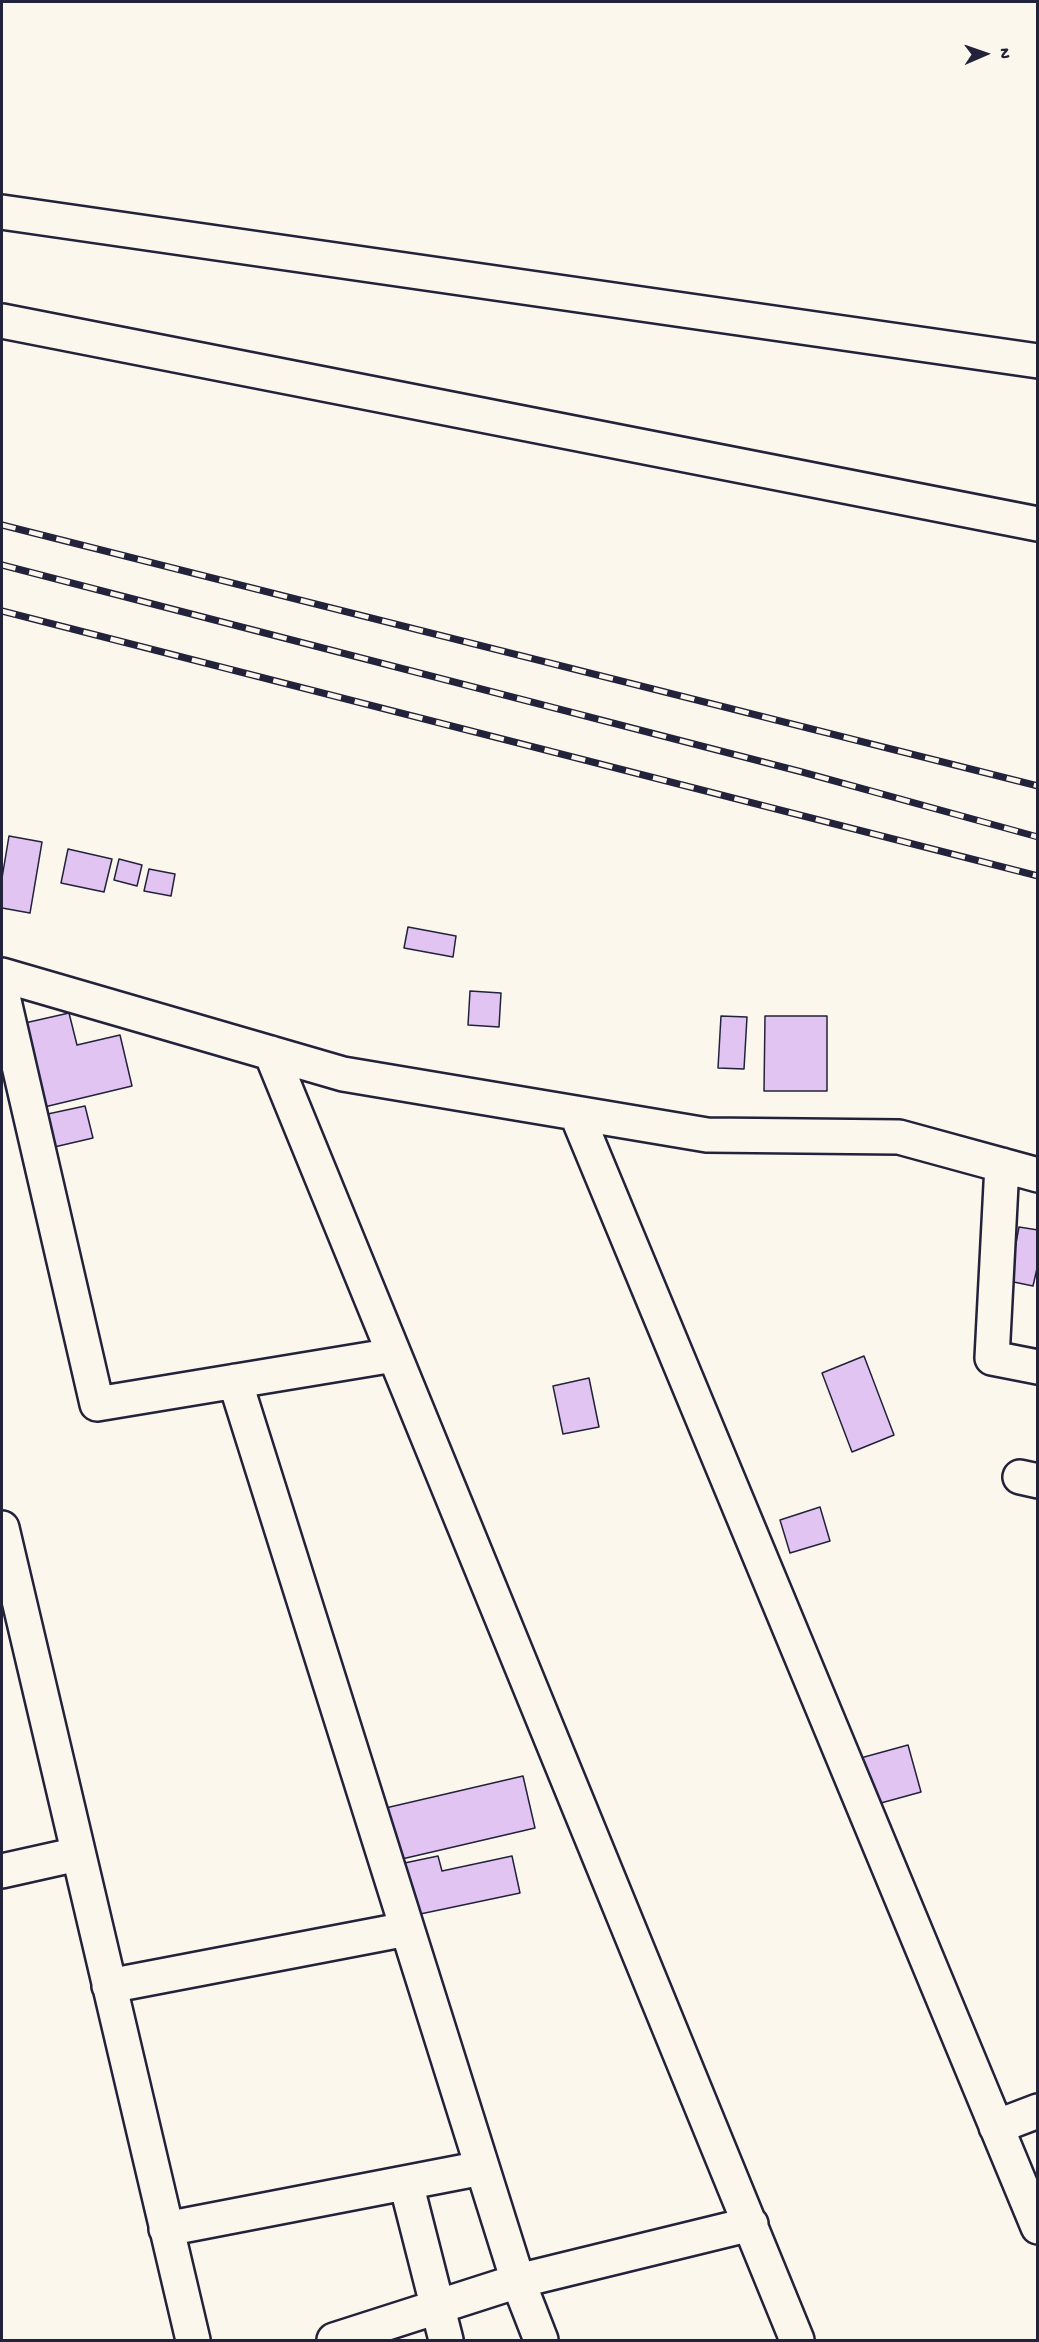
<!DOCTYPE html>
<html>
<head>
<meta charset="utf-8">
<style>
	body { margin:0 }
	#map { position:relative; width:1039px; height:2342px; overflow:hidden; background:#fbf7ec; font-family:"Gochi Hand",sans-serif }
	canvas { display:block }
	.frame { position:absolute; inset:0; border:3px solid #22223b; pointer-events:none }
	.north { position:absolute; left:955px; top:24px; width:60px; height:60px; -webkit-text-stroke:4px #fbf7ec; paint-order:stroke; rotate:88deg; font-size:16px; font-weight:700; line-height:24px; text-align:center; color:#22223b }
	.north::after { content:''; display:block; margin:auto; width:21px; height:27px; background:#22223b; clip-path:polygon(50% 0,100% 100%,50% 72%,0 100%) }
</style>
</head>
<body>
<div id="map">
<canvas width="1039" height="2342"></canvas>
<div class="frame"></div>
<div class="north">N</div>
</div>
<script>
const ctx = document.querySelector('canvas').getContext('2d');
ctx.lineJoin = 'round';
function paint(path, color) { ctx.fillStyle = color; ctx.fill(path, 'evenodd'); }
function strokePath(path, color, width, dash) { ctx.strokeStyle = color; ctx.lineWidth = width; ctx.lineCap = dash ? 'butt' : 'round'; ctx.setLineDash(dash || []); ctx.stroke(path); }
const building = new Path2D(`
	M 9,836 L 42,842 L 30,913 L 2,908 L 2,878 Z
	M 68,849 L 112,859 L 104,892 L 61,883 Z
	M 119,859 L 142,865 L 137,886 L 114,880 Z
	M 149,869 L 175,874 L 171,896 L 144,891 Z
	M 408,927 L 456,936 L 453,957 L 404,948 Z
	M 470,991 L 501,993 L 499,1027 L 468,1025 Z
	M 69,1013 L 77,1045 L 120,1035 L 132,1086 L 36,1109 L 16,1025 Z
	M 721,1016 L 747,1017 L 744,1069 L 718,1068 Z
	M 765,1016 L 827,1016 L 827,1091 L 764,1091 Z
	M 85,1106 L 93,1138 L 50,1148 L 43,1115 Z
	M 1019,1227 L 1038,1230 L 1038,1264 L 1033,1286 L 1009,1281 Z
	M 864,1356 L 894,1435 L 852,1452 L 822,1373 Z
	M 589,1378 L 599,1427 L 563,1434 L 553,1386 Z
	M 820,1507 L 830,1541 L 790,1553 L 780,1520 Z
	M 908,1745 L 921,1792 L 870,1806 L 857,1759 Z
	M 523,1776 L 535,1828 L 389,1862 L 377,1810 Z
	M 438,1856 L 442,1871 L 512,1856 L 520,1893 L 406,1917 L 395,1865 Z`);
const minor = new Path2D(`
	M 2,212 L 1038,361
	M 2,321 L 1038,524
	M 2,975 L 343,1074 L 707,1135 L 899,1137 L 1038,1175
	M 2,992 L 97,1404 L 394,1355
	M 271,1053 L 797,2340
	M 576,1113 L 1038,2227
	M 1002,1165 L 992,1358 L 1038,1367
	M 235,1381 L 518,2281 L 541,2340
	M 1020,1477 L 1038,1481
	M 2,1528 L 193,2340
	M 2,1871 L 78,1854
	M 109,1986 L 407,1929
	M 996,2127 L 1038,2111
	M 406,2183 L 446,2340
	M 166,2229 L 482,2168
	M 334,2340 L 518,2281 L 751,2224`);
const rail = new Path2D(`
	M 2,525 L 1038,786
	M 2,565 L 802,772 L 1038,837
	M 2,611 L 1038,876`);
paint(building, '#e1c4f2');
strokePath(building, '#22223b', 1.5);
strokePath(minor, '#22223b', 38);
strokePath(minor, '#fbf7ec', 33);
strokePath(rail, '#22223b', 7);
strokePath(rail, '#fbf7ec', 4.5, [14]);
</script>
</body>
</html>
